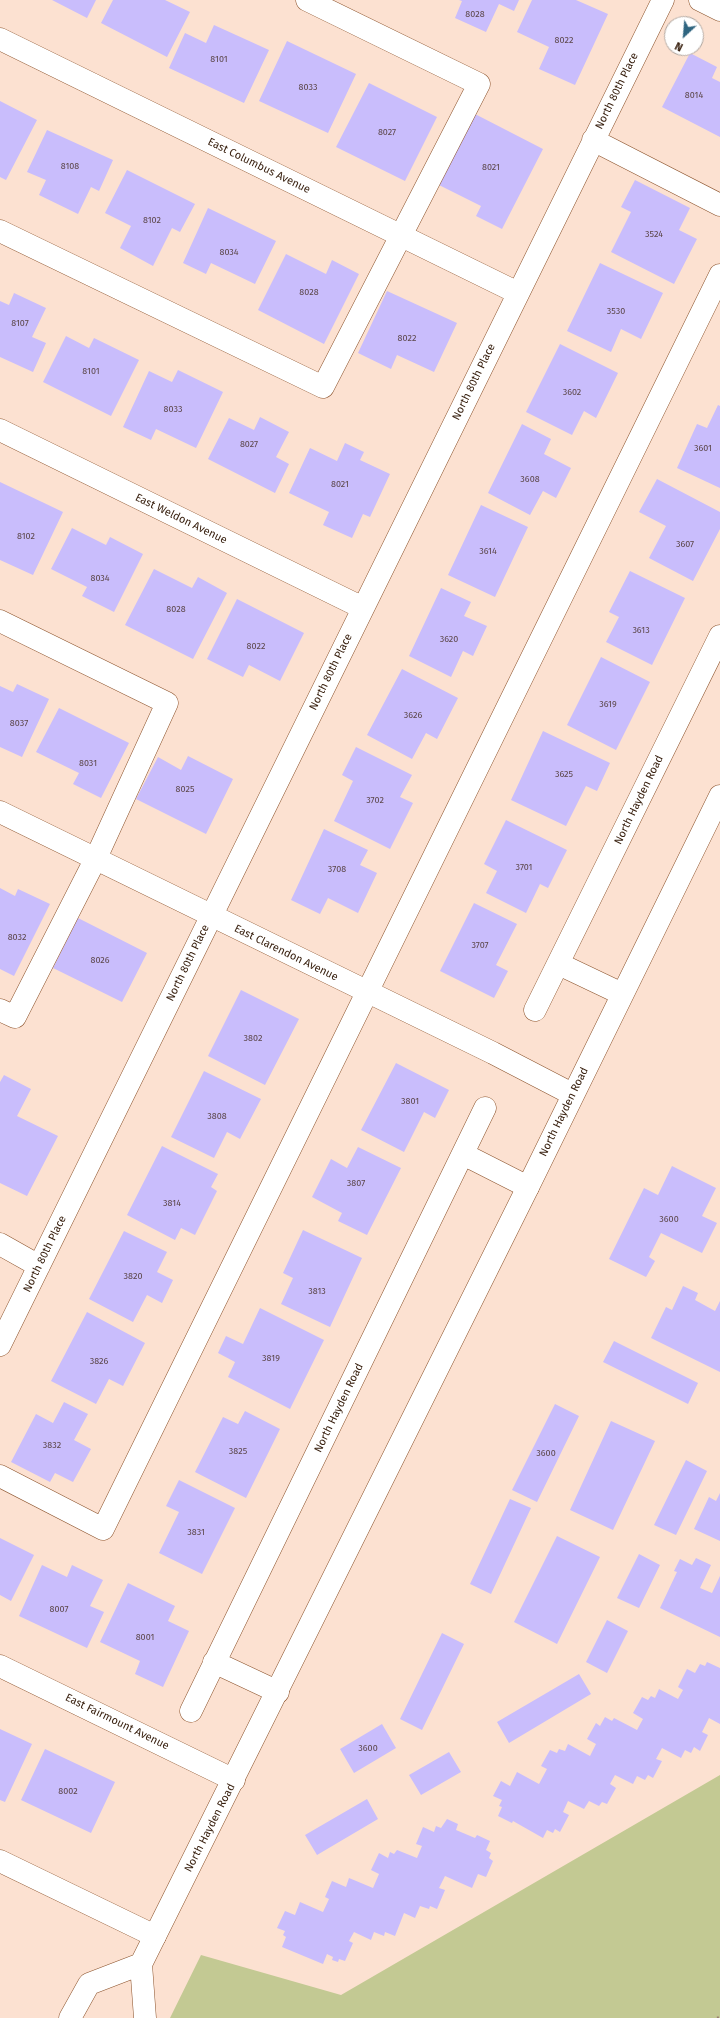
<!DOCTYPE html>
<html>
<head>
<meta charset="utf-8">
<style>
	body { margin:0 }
	#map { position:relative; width:720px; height:2018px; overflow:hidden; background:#fce1d1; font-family:"Fira Sans",sans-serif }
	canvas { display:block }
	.north { position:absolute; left:664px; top:16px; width:40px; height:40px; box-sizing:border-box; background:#fff; border:1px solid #b0a69f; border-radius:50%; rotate:206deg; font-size:11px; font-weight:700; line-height:16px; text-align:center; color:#392110 }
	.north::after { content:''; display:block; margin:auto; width:14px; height:18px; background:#2f6580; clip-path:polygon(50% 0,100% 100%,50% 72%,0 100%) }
</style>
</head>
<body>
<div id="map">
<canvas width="720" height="2018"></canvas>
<div class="north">N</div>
</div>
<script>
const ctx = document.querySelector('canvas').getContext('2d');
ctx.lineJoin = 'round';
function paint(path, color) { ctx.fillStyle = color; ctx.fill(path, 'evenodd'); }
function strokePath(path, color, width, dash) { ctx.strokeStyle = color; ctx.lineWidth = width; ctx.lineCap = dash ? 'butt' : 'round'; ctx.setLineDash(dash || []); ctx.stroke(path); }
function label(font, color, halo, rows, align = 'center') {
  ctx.font = font + ' "Fira Sans",sans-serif'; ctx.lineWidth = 3; ctx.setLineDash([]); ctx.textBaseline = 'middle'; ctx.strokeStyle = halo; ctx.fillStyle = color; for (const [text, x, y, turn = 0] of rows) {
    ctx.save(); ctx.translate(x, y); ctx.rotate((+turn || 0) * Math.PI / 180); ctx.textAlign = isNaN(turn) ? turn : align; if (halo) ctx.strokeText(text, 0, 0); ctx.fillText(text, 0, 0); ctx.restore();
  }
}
const green = new Path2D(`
	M 720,1775 L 720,2018 L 170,2018 L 201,1955 L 341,1995 Z`);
const building = new Path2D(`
	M 52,0 L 96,0 L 87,18 Z
	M 113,0 L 165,0 L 190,12 L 167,57 L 101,23 Z
	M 459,0 L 519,0 L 514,11 L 499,4 L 486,32 L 455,18 L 462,1 Z
	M 532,0 L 576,0 L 608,14 L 575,85 L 539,69 L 549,47 L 517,32 Z
	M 214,25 L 269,50 L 244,103 L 169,68 L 185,33 L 206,43 Z
	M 287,41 L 356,74 L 328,133 L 259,101 Z
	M 690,53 L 717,67 L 712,78 L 720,82 L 720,137 L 662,107 Z
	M 369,83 L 437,117 L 405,181 L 336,147 Z
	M 0,101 L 37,120 L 6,180 L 0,177 Z
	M 475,114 L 543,149 L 502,229 L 476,216 L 481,206 L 439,185 Z
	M 47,130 L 113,160 L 99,191 L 91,187 L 78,214 L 39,195 L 46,180 L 27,172 Z
	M 127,170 L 195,204 L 180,232 L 172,228 L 153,266 L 120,248 L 131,226 L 105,213 Z
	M 635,180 L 690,208 L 679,230 L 697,239 L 674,284 L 611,252 L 631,212 L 621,207 Z
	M 208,208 L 276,241 L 255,284 L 211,263 L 206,274 L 183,263 Z
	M 286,254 L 326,274 L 332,260 L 359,274 L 324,344 L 258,310 Z
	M 600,263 L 663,293 L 641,339 L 621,329 L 611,352 L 567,331 Z
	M 387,291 L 457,323 L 434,372 L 397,355 L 391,369 L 358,353 Z
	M 14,293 L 46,308 L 32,337 L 46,343 L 33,372 L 0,357 L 0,301 L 9,305 Z
	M 66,336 L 89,348 L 94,338 L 139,360 L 111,416 L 43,382 Z
	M 560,344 L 618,373 L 596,418 L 584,411 L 572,435 L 526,412 Z
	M 178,370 L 223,392 L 196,448 L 156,429 L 151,440 L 123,427 L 149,371 L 172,382 Z
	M 718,405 L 720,406 L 720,488 L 677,468 L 697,424 L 707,428 Z
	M 260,417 L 289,432 L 276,457 L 289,464 L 275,493 L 208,459 L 229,418 L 254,430 Z
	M 522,424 L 551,439 L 544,454 L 571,468 L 556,498 L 543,491 L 530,515 L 488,493 Z
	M 345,443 L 364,452 L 360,460 L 390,474 L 370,517 L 363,514 L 352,538 L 323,525 L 329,512 L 289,493 L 310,448 L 337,461 Z
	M 657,479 L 720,512 L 720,529 L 693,581 L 649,558 L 666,526 L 639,512 Z
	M 0,482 L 63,512 L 33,575 L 0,560 Z
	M 481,505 L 528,527 L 495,597 L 448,575 Z
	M 72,528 L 106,545 L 110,537 L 143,554 L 114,612 L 82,596 L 87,587 L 51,569 Z
	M 154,569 L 192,588 L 198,577 L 227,593 L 193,659 L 125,625 Z
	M 630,571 L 685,598 L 652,665 L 606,642 L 619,617 L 609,612 Z
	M 441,588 L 471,602 L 464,616 L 487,626 L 473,656 L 463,651 L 451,677 L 409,656 Z
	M 237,599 L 304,633 L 280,681 L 249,665 L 243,677 L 207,659 Z
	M 601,657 L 650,682 L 616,750 L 567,725 Z
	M 402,669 L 458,698 L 437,739 L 426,733 L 412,759 L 367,735 Z
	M 17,684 L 49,699 L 22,757 L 0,747 L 0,686 L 13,692 Z
	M 59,708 L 129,743 L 101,798 L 73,784 L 79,773 L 36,752 Z
	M 543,731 L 610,763 L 597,791 L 586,786 L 566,826 L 511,800 Z
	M 356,747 L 412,775 L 400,797 L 413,803 L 390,849 L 334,821 L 353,781 L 342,775 Z
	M 188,756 L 233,779 L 206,834 L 136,799 L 158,757 L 181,770 Z
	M 506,820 L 567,850 L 548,888 L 540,884 L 526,913 L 486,893 L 497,871 L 484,864 Z
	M 324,829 L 368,850 L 360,865 L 377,873 L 358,913 L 328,898 L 320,914 L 291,900 Z
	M 0,888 L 15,896 L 18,889 L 50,904 L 14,976 L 0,969 Z
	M 474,903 L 517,924 L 496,965 L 508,971 L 494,998 L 440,971 Z
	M 78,918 L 147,953 L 122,1002 L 53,968 Z
	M 241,990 L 299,1019 L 265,1085 L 208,1056 Z
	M 396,1063 L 449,1090 L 435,1118 L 424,1112 L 404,1152 L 361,1130 Z
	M 204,1071 L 261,1099 L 240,1139 L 227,1132 L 214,1158 L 171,1137 Z
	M 4,1075 L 31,1089 L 17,1116 L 58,1136 L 27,1196 L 0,1183 L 0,1082 Z
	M 162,1146 L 218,1174 L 211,1187 L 217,1191 L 195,1235 L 181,1228 L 175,1240 L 127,1215 Z
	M 358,1147 L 401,1168 L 367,1235 L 338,1221 L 342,1213 L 312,1197 L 331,1159 L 347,1168 Z
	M 672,1166 L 716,1188 L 702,1216 L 717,1223 L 702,1253 L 661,1233 L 649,1257 L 655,1261 L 646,1277 L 609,1259 L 644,1188 L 658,1195 Z
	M 303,1230 L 362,1258 L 330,1327 L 281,1304 L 293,1278 L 283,1273 Z
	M 124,1231 L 167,1252 L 157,1272 L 173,1280 L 162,1303 L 147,1295 L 133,1322 L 89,1299 Z
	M 683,1286 L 698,1293 L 695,1300 L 715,1311 L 720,1301 L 720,1372 L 651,1338 L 666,1307 L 672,1310 Z
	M 260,1308 L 324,1340 L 290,1409 L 228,1377 L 235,1362 L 218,1353 L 226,1336 L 243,1344 Z
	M 87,1312 L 145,1343 L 123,1386 L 109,1379 L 96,1404 L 51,1381 Z
	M 614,1341 L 698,1383 L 688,1404 L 603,1362 Z
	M 64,1402 L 88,1414 L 74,1440 L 91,1449 L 73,1482 L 55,1473 L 50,1482 L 11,1462 L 36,1414 L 53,1423 Z
	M 555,1404 L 579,1416 L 537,1502 L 512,1490 Z
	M 245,1411 L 280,1429 L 246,1498 L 195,1472 L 223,1417 L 238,1424 Z
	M 611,1421 L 655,1441 L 613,1530 L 570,1510 Z
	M 686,1460 L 707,1471 L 676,1535 L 654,1525 Z
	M 179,1480 L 235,1508 L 202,1574 L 159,1553 L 179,1512 L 166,1506 Z
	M 720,1493 L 720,1541 L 694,1529 L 709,1497 L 716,1501 Z
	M 510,1499 L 531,1508 L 491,1594 L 470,1584 Z
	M 557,1536 L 600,1557 L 557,1644 L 514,1622 Z
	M 0,1538 L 34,1555 L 11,1601 L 0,1595 Z
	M 639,1554 L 660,1565 L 639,1608 L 617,1598 Z
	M 696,1558 L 711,1565 L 700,1588 L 712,1593 L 720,1576 L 720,1637 L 660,1608 L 677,1572 L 674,1571 L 680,1559 L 692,1565 Z
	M 42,1565 L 67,1577 L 72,1565 L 103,1580 L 90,1606 L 104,1612 L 87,1648 L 19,1616 Z
	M 128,1583 L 175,1606 L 168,1621 L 189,1631 L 163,1687 L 135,1674 L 140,1661 L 100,1642 Z
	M 607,1620 L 628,1631 L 607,1673 L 586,1662 Z
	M 442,1633 L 464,1644 L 422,1730 L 400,1719 Z
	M 707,1662 L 720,1668 L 720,1724 L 709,1718 L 702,1732 L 708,1735 L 700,1751 L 694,1747 L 691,1753 L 685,1750 L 681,1758 L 662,1748 L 656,1759 L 662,1761 L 653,1778 L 648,1775 L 645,1780 L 637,1776 L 633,1784 L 615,1775 L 610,1784 L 616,1788 L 607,1804 L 602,1802 L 599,1806 L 589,1801 L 584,1809 L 568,1801 L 563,1812 L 569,1815 L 560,1832 L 555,1829 L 553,1833 L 547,1830 L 543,1838 L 513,1821 L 512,1823 L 498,1816 L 502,1807 L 499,1806 L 502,1800 L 493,1796 L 501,1781 L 510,1786 L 517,1772 L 539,1784 L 547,1769 L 541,1766 L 550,1750 L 557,1753 L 559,1749 L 565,1751 L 568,1744 L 590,1756 L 596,1744 L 587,1739 L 596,1723 L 600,1726 L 605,1717 L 612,1721 L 614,1718 L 637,1730 L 643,1719 L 633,1713 L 642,1697 L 648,1700 L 651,1696 L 655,1698 L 659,1689 L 678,1699 L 683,1690 L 678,1687 L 687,1669 L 695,1673 L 700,1664 L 705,1666 Z
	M 579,1674 L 591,1694 L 509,1743 L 497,1722 Z
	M 382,1724 L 396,1748 L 354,1773 L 340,1749 Z
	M 0,1729 L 32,1744 L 5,1802 L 0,1800 Z
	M 45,1749 L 115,1782 L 91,1833 L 21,1800 Z
	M 449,1752 L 461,1772 L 421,1795 L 409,1775 Z
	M 367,1799 L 378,1819 L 317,1855 L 305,1835 Z
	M 447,1819 L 458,1824 L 456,1830 L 475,1838 L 477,1835 L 490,1841 L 486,1850 L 491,1853 L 489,1858 L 493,1861 L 486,1877 L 478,1874 L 472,1888 L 445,1876 L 439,1888 L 445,1890 L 437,1909 L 430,1906 L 429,1909 L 420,1906 L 415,1918 L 404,1913 L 395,1936 L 385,1932 L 384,1936 L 374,1932 L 371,1940 L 354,1932 L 349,1941 L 353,1943 L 345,1961 L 339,1959 L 338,1962 L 332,1960 L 333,1957 L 327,1954 L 323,1964 L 282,1947 L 286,1937 L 283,1935 L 285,1931 L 277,1928 L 285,1911 L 295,1915 L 300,1902 L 323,1912 L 329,1899 L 325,1897 L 332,1881 L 346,1887 L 349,1878 L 373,1888 L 379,1874 L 371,1870 L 379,1853 L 388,1858 L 390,1852 L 394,1854 L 397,1850 L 417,1858 L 422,1846 L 416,1844 L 423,1827 L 434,1832 L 436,1826 L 441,1828 Z`);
const path = new Path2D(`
	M 717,2018 L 720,2017`);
const minor = new Path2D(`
	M 700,0 L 720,10
	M 0,39 L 518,293
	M 593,140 L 720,205
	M 0,231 L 323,387 L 479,84 L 307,0
	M 0,430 L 363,608
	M 0,621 L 167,703 L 96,858 L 15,1017 L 0,1010
	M 0,812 L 493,1053 L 572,1094
	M 559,964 L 622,994
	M 535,1010 L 720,636
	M 463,1154 L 528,1187
	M 0,1244 L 39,1266
	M 0,1345 L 663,0
	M 0,1476 L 103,1529 L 720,275
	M 214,1662 L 278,1692
	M 0,1666 L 234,1780
	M 191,1711 L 485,1108
	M 0,1861 L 155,1936`);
const major = new Path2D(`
	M 70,2018 L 89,1984 L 141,1964
	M 145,2018 L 141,1964 L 528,1187 L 720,796`);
const numberNames = [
	["8028",475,14],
	["8022",564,40],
	["8101",219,59],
	["8033",308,87],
	["8014",694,95],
	["8027",387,132],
	["8108",70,166],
	["8021",491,167],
	["8102",152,220],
	["3524",654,234],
	["8034",229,252],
	["8028",309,292],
	["3530",616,311],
	["8107",20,323],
	["8022",407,338],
	["8101",91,371],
	["3602",572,392],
	["8033",173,409],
	["8027",249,444],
	["3601",703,448],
	["3608",530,479],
	["8021",340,484],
	["8102",26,536],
	["3607",685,544],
	["3614",488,551],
	["8034",100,578],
	["8028",176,609],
	["3613",641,630],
	["3620",449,639],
	["8022",256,646],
	["3619",608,704],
	["3626",413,715],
	["8037",19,723],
	["8031",88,763],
	["3625",564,774],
	["8025",185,789],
	["3702",375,800],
	["3701",524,867],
	["3708",337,869],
	["8032",17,937],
	["3707",480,945],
	["8026",100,960],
	["3802",253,1038],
	["3801",410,1101],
	["3808",217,1116],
	["3807",356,1183],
	["3814",172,1203],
	["3600",669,1219],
	["3820",133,1276],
	["3813",317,1291],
	["3819",271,1358],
	["3826",99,1361],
	["3832",52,1445],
	["3825",238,1451],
	["3600",546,1453],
	["3831",196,1532],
	["8007",59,1609],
	["8001",145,1637],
	["3600",368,1748],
	["8002",68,1791]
];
const streetNames = [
	["North 80th Place",617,91,-64],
	["East Columbus Avenue",259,166,26],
	["North 80th Place",474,382,-64],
	["East Weldon Avenue",181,519,26],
	["North 80th Place",331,672,-64],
	["North Hayden Road",639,800,-64],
	["East Clarendon Avenue",286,953,26],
	["North 80th Place",188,963,-64],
	["North Hayden Road",564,1112,-64],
	["North 80th Place",45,1254,-64],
	["North Hayden Road",339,1408,-64],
	["East Fairmount Avenue",117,1722,26],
	["North Hayden Road",210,1828,-63]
];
paint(green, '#c3c993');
paint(building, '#c9bdfc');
strokePath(minor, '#8b522b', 23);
strokePath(major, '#8b522b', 23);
strokePath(path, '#99806f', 2.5, [2, 2]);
strokePath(minor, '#fff', 22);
strokePath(major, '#fff', 22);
label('9px', '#5d484b', null, numberNames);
label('11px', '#392110', '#fff', streetNames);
</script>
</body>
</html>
